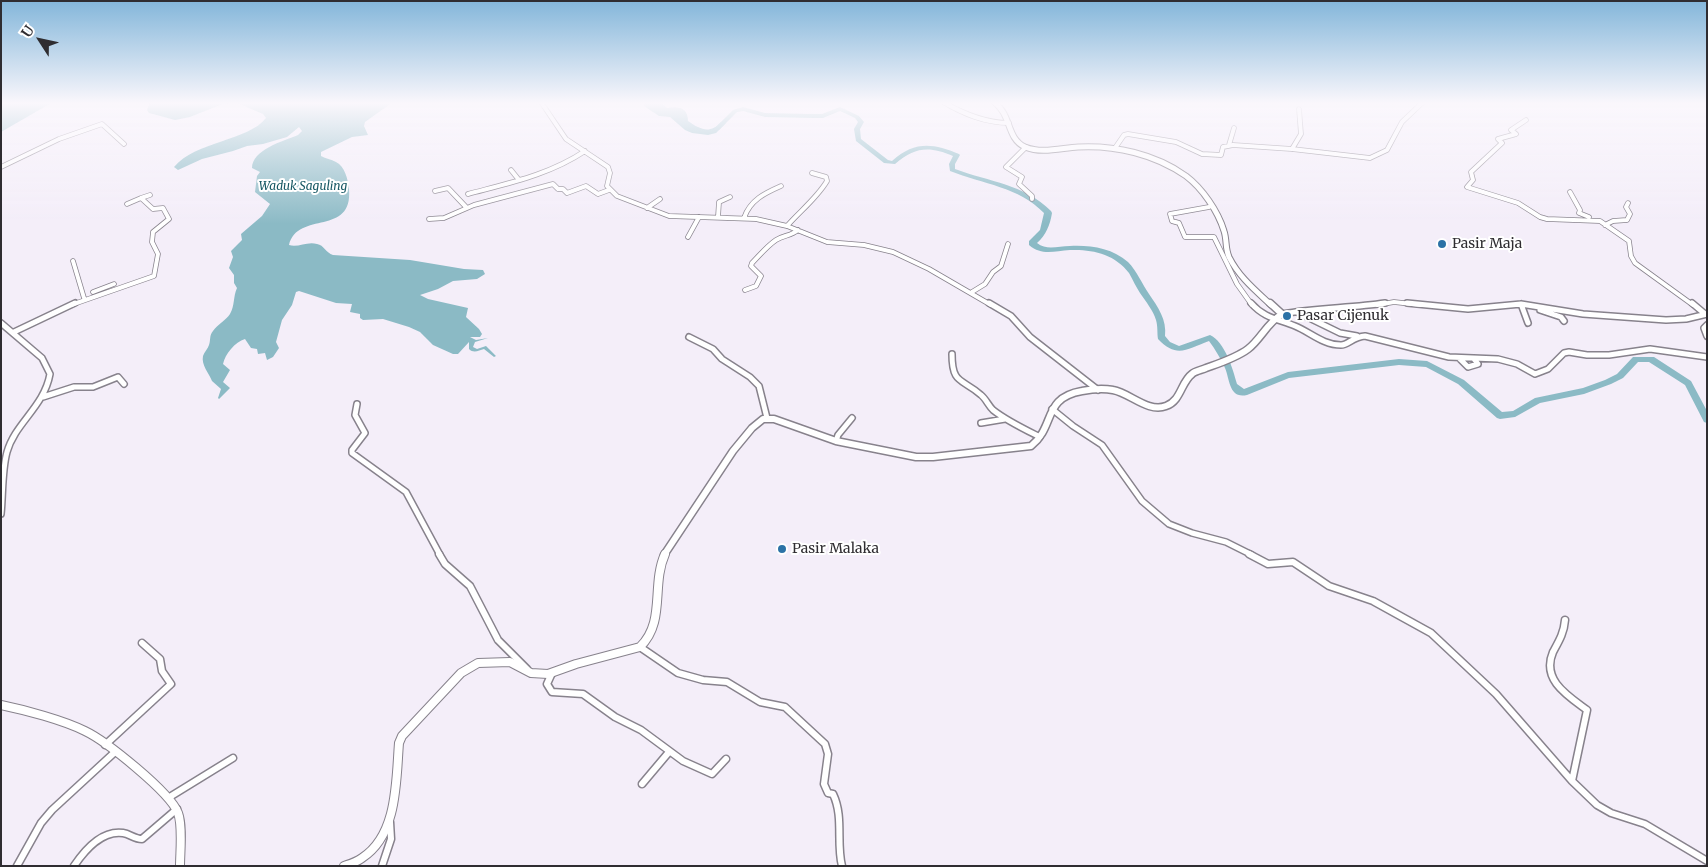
<!DOCTYPE html>
<html>
<head>
<meta charset="utf-8">
<style>
	body { margin:0 }
	#map { position:relative; width:1708px; height:867px; overflow:hidden; background:#f4eef9; font-family:Merriweather,serif }
	canvas { display:block }
	.frame { position:absolute; inset:0; border:2px solid #2f2d31; pointer-events:none }
	.north { position:absolute; left:15px; top:15px; width:50px; height:50px; -webkit-text-stroke:4px #fff; paint-order:stroke; rotate:305deg; font-size:14px; font-weight:700; line-height:20px; text-align:center; color:#2f2d31 }
	.north::after { content:''; display:block; margin:auto; width:18px; height:22px; background:#2f2d31; clip-path:polygon(50% 0,100% 100%,50% 72%,0 100%) }
</style>
</head>
<body>
<div id="map">
<canvas width="1708" height="867"></canvas>
<div class="frame"></div>
<div class="north">U</div>
</div>
<script>
const ctx = document.querySelector('canvas').getContext('2d');
ctx.lineJoin = 'round';
function paint(path, color) { ctx.fillStyle = color; ctx.fill(path, 'evenodd'); }
function strokePath(path, color, width, dash) { ctx.strokeStyle = color; ctx.lineWidth = width; ctx.lineCap = dash ? 'butt' : 'round'; ctx.setLineDash(dash || []); ctx.stroke(path); }
function label(font, color, halo, rows, align = 'center') {
  ctx.font = font + ' Merriweather,serif'; ctx.lineWidth = 4; ctx.setLineDash([]); ctx.textBaseline = 'middle'; ctx.strokeStyle = halo; ctx.fillStyle = color; for (const [text, x, y, turn = 0] of rows) {
    ctx.save(); ctx.translate(x, y); ctx.rotate((+turn || 0) * Math.PI / 180); ctx.textAlign = isNaN(turn) ? turn : align; if (halo) ctx.strokeText(text, 0, 0); ctx.fillText(text, 0, 0); ctx.restore();
  }
}
const water = new Path2D(`
	M 6,102 L 53,102 L 1,132 L 1,106 Z
	M 150,102 L 393,102 L 365,122 L 364,126 L 368,135 L 352,137 L 321,152 L 321,156 C 326,159 331,159 336,162 C 345,166 348,180 349,189 C 353,237 298,210 289,245 C 298,248 307,241 317,244 C 324,245 326,253 333,255 L 410,260 L 464,269 L 483,270 L 485,274 L 477,279 L 453,281 L 438,289 L 420,295 L 428,299 L 468,308 L 466,317 L 479,329 L 482,334 L 480,337 L 470,337 L 476,340 L 488,338 L 475,342 L 473,347 L 477,349 L 486,346 L 496,356 L 494,357 L 484,349 C 479,350 474,354 469,349 L 469,342 L 458,354 L 453,354 L 433,345 L 420,332 L 409,327 L 383,319 L 363,320 L 360,318 L 360,314 L 350,312 L 352,304 L 336,303 L 299,291 L 296,292 L 292,305 L 282,320 L 276,342 L 279,348 L 273,357 L 267,360 L 265,353 L 258,354 L 257,349 L 251,348 L 245,339 C 235,342 225,354 223,364 L 230,370 L 223,382 L 230,388 L 219,399 L 218,398 L 221,389 L 212,381 C 209,373 201,365 203,356 C 204,352 208,349 209,345 C 211,339 209,336 213,331 C 218,324 226,320 230,314 C 235,305 233,297 237,288 L 234,283 L 234,275 L 229,268 L 233,257 L 231,251 L 242,240 L 241,234 L 262,216 L 270,204 L 255,192 L 257,176 L 260,172 L 252,168 C 252,150 283,141 298,135 L 302,131 L 299,127 L 287,137 L 263,144 L 247,146 L 233,151 L 202,159 L 178,170 L 174,167 C 196,141 248,141 266,118 L 263,114 L 235,102 L 220,105 L 190,117 L 175,120 L 149,113 L 147,110 Z
	M 646,102 L 661,102 L 667,108 C 678,106 688,107 688,121 C 701,130 710,134 721,122 L 726,123 L 716,133 L 708,135 L 692,133 L 685,130 L 670,117 L 659,116 L 644,106 Z`);
const river = new Path2D(`
	M 743,107 L 765,113 L 813,114 L 822,114 L 840,107 L 859,116 L 864,122 L 860,129 L 861,139 L 888,160 L 892,161 C 914,141 933,143 959,154 L 960,155 L 955,164 L 955,169 C 990,182 1024,184 1051,211 L 1052,213 C 1050,225 1046,235 1037,243 C 1047,251 1058,246 1070,246 C 1090,245 1112,248 1128,262 C 1137,271 1142,284 1149,294 C 1158,307 1167,320 1165,336 L 1170,342 L 1179,346 L 1210,335 C 1225,342 1233,369 1237,384 L 1244,389 L 1288,372 L 1399,359 L 1427,361 L 1464,380 L 1502,412 L 1513,411 L 1535,398 L 1583,388 L 1605,380 L 1617,374 L 1633,357 L 1654,357 L 1691,381 L 1707,411 L 1707,423 L 1704,422 L 1685,385 L 1649,362 L 1638,362 L 1623,378 L 1611,384 L 1584,394 L 1540,403 L 1515,417 L 1500,419 L 1497,418 L 1458,384 L 1426,367 L 1399,365 L 1289,378 L 1247,395 C 1229,399 1230,380 1225,368 C 1221,359 1215,349 1209,341 C 1187,349 1177,359 1158,339 C 1157,333 1158,327 1156,320 C 1153,310 1146,302 1140,293 C 1136,287 1133,280 1129,273 C 1115,254 1092,249 1070,250 C 1054,251 1042,256 1029,245 L 1029,241 L 1040,230 L 1044,213 C 1019,187 983,184 950,171 L 949,164 L 953,156 C 929,146 915,147 895,164 L 884,163 L 856,141 L 854,129 L 858,122 L 855,118 L 840,111 L 823,118 L 813,118 L 765,117 L 743,111 L 737,112 L 719,130 L 715,130 L 715,128 L 733,110 Z`);
const minorFar2 = new Path2D(`
	M 541,102 L 566,139 L 608,167 L 610,173 L 607,186 L 617,196 L 669,216 L 756,219 L 787,226 L 827,242 L 864,245 L 893,252 L 929,269 L 991,305
	M 943,102 C 964,114 985,123 1009,123
	M 1526,120 L 1511,130 L 1516,134 L 1498,139 L 1502,143 L 1471,172 L 1473,180 L 1467,187 L 1518,203 L 1540,217 L 1547,219 L 1600,221 L 1629,241 L 1631,256 L 1635,263 L 1693,305
	M 1229,145 L 1234,128
	M 1026,147 L 1006,167 L 1022,177 L 1019,184 L 1032,196 L 1032,199
	M 1115,148 L 1124,135 L 1128,134 L 1176,142 L 1202,154 L 1221,155 L 1223,147 L 1233,145 L 1292,149 L 1370,158 L 1387,150 L 1402,122 L 1423,102
	M 1292,149 L 1301,134 L 1299,109
	M 1,167 L 59,139 L 102,124 L 124,144
	M 511,170 L 519,180
	M 435,191 L 448,188 L 466,207
	M 1570,192 L 1580,210 L 1579,213 L 1589,217
	M 468,194 C 509,183 549,175 585,151
	M 127,204 L 141,198
	M 1209,207 L 1170,214 L 1172,221 L 1179,223 L 1185,237 L 1214,237 L 1237,284 L 1252,305
	M 647,208 L 660,199
	M 718,217 L 719,202 L 730,197
	M 744,218 C 750,200 765,193 781,186
	M 429,219 L 444,218 L 474,205 L 553,184 L 558,189 L 563,189 L 567,193 L 586,186 L 598,194 L 609,190
	M 1605,225 L 1613,221 L 1627,220 L 1630,214 L 1626,207 L 1628,203
	M 787,226 C 800,211 817,198 827,181 L 826,177 L 812,173
	M 688,237 L 699,217
	M 73,261 L 84,298
	M 745,290 L 756,286 L 761,276 L 751,266 L 752,263 C 760,255 767,246 776,240 C 784,235 791,236 798,230
	M 93,292 L 114,284
	M 972,292 L 985,284 L 993,272 L 1001,266 L 1008,244
	M 71,305 L 154,276 L 158,254 L 152,242 L 153,232 L 169,219 L 163,208 L 153,209 L 141,198 L 150,195
	M 1377,305 L 1394,302 L 1421,305
	M 1515,305 L 1524,305`);
const minorFar1 = new Path2D(`
	M 989,303 L 1011,316 L 1030,337 L 1098,390
	M 1251,303 C 1264,318 1278,319 1295,326 C 1310,332 1323,345 1341,345 C 1348,345 1353,337 1365,336 L 1449,357 L 1498,359 L 1517,364 L 1535,374 L 1548,369 L 1564,353 L 1569,352 L 1587,355 L 1609,355 L 1650,349 L 1707,357
	M 1407,303 L 1468,309 L 1521,304 L 1583,314 L 1666,320 L 1686,319 L 1707,314
	M 1692,303 L 1705,314
	M 1521,304 L 1528,323
	M 1540,310 L 1561,317 L 1564,321
	M 1297,312 L 1340,333 L 1357,336
	M 1282,314 C 1316,308 1351,308 1385,303
	M 1,323 L 42,358 L 50,374 C 44,407 15,423 7,452 C 2,470 3,495 1,514
	M 1707,325 L 1704,328 L 1707,336
	M 14,332 L 75,303
	M 689,337 L 713,349 L 722,359 L 750,377 L 759,386 L 767,418
	M 952,354 C 952,385 962,378 981,395 C 986,399 988,405 993,410 C 1007,421 1024,429 1040,437
	M 1459,358 L 1468,367 L 1478,364 L 1474,359
	M 43,397 L 74,387 L 93,387 L 118,377 L 124,384
	M 357,404 L 355,415 L 365,433 L 352,450 L 352,453 L 406,492 L 440,555
	M 1052,409 L 1073,426 L 1102,445 L 1142,501 L 1169,524 L 1192,533 L 1226,542 L 1252,555
	M 981,423 L 1005,419
	M 836,441 L 838,435 L 852,418`);
const minor = new Path2D(`
	M 439,554 L 445,564 L 470,586 L 498,640 L 527,669
	M 1249,554 L 1268,564 L 1293,562 L 1329,586 L 1373,601 L 1431,633 L 1496,694 L 1572,781 L 1597,805 L 1611,813 L 1645,824 L 1707,861
	M 1565,620 C 1564,633 1559,641 1553,652 C 1541,680 1568,696 1587,710 L 1572,781
	M 640,647 L 678,673 L 703,680 L 727,682 L 760,702 L 785,707 L 825,744 L 828,754 L 824,784 L 828,793 L 833,794 C 844,817 836,842 842,866
	M 552,673 L 547,684 L 552,692 L 583,694 L 615,717 L 641,730 L 683,761 L 712,774 L 726,759
	M 105,745 L 171,684 L 162,671 L 160,659 L 142,643
	M 642,784 L 669,752
	M 168,798 L 233,758
	M 17,866 L 41,823 L 52,810 L 115,752
	M 74,866 C 84,851 102,830 123,833 C 130,834 134,839 142,839 L 177,809
	M 382,866 L 391,839 L 390,822`);
const majorFar2 = new Path2D(`
	M 994,102 C 1012,115 1006,138 1025,147 C 1042,154 1061,148 1078,147 C 1115,145 1155,154 1186,176 C 1202,188 1218,211 1224,231 C 1227,240 1225,248 1229,257 C 1239,277 1255,290 1271,305`);
const majorFar1 = new Path2D(`
	M 664,555 L 733,451 L 752,428 L 763,419 L 774,419 L 836,441 L 916,457 L 933,457 L 1031,446 C 1056,426 1042,398 1082,391 C 1092,389 1103,388 1113,390 C 1130,393 1148,413 1166,406 C 1181,401 1181,382 1192,374 C 1195,371 1202,370 1206,368 C 1220,363 1236,358 1248,349 C 1261,339 1267,323 1282,314 L 1270,303`);
const major = new Path2D(`
	M 1,705 C 25,710 63,720 85,731 C 106,741 170,792 178,813 C 183,826 180,852 180,866
	M 344,866 C 350,864 357,862 362,858 C 398,835 396,780 399,743 L 402,736 L 461,673 L 478,663 L 510,662 L 531,673 L 548,674 L 576,664 L 640,647 C 666,622 651,585 665,554`);
const markers = [
	[1442,244,5,"#2b72a6"],
	[1287,316,5,"#2b72a6"],
	[782,549,5,"#2b72a6"]
];
const farWaternames = [
	["Waduk Saguling",303,187]
];
const poiNames = [
	["Pasir Maja",1452,244],
	["Pasar Cijenuk",1297,316],
	["Pasir Malaka",792,549]
];
paint(water, '#8bbac5');
paint(river, '#8bbac5');
strokePath(minorFar2, '#87828c', 5.5);
strokePath(minorFar1, '#87828c', 8);
strokePath(minor, '#87828c', 9);
strokePath(majorFar2, '#87828c', 7);
strokePath(majorFar1, '#87828c', 9);
strokePath(major, '#87828c', 10);
strokePath(minorFar2, '#fff', 4);
strokePath(minorFar1, '#fff', 5);
strokePath(minor, '#fff', 6);
strokePath(majorFar2, '#fff', 5);
strokePath(majorFar1, '#fff', 6);
strokePath(major, '#fff', 8);
const sky = ctx.createLinearGradient(0, 0, 0, 224);
sky.addColorStop(0, '#83b6da');
sky.addColorStop(0.46, '#faf7fc');
sky.addColorStop(1, '#faf7fc00');
ctx.fillStyle = sky;
ctx.fillRect(0, 0, 1708, 224);
for (const [x, y, r, color] of markers) { const dot = new Path2D(); dot.arc(x, y, r, 0, 2 * Math.PI); ctx.fillStyle = color; ctx.fill(dot); strokePath(dot, '#fff', 2); }
label('italic 12px', '#175864', '#fff', farWaternames);
label('14px', '#2f2d31', '#fff', poiNames, 'left');
</script>
</body>
</html>
